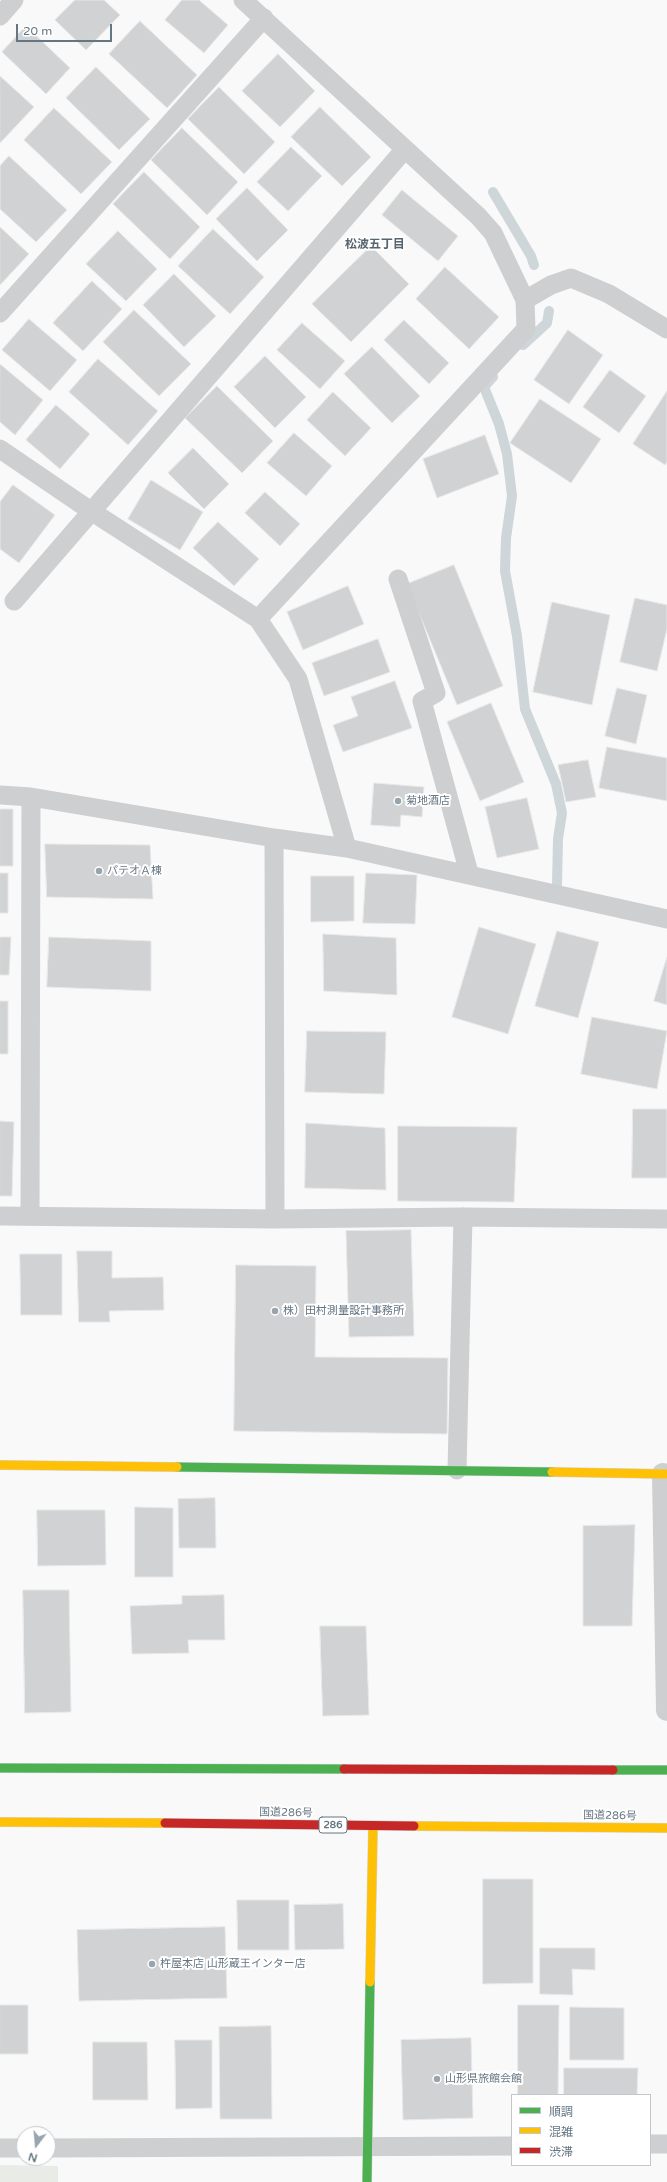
<!DOCTYPE html>
<html>
<head>
<meta charset="utf-8">
<style>
	body { margin:0 }
	#map { position:relative; width:667px; height:2182px; overflow:hidden; background:#f9f9f9; font-family:"Varela Round","Noto Sans JP",sans-serif }
	canvas { display:block }
	.legend { position:absolute; left:511px; top:2094px; width:140px; height:72px; box-sizing:border-box; background:#fff; border:1px solid #c1c8cd; margin:0; padding:5px 7px; list-style:none; font-size:12px; color:#657683 }
	.legend li { display:flex; align-items:center; gap:8px; height:20px }
	.legend b { width:20px; border:1px solid #c1c8cd }
	.north { position:absolute; left:16px; top:2126px; width:40px; height:40px; box-sizing:border-box; background:#fff; border:1px solid #c1c8cd; border-radius:50%; rotate:196deg; font-size:11px; font-weight:700; line-height:16px; text-align:center; color:#657683 }
	.north::after { content:''; display:block; margin:auto; width:14px; height:18px; background:#99a4ac; clip-path:polygon(50% 0,100% 100%,50% 72%,0 100%) }
	.scale { position:absolute; left:16px; top:24px; width:96px; height:18px; box-sizing:border-box; border:2px solid #657683; border-top:0; padding-left:5px; font-size:12px; line-height:14px; white-space:nowrap; color:#657683; -webkit-text-stroke:3px #fff; paint-order:stroke }
</style>
</head>
<body>
<div id="map">
<canvas width="667" height="2182"></canvas>
<ul class="legend">
<li><b style="height:5px;background:#4caf50"></b>順調</li>
<li><b style="height:5px;background:#ffc107"></b>混雑</li>
<li><b style="height:5px;background:#c62828"></b>渋滞</li>
</ul>
<div class="north">N</div>
<div class="scale">20 m</div>
</div>
<script>
const ctx = document.querySelector('canvas').getContext('2d');
ctx.lineJoin = 'round';
function paint(path, color) { ctx.fillStyle = color; ctx.fill(path, 'evenodd'); }
function strokePath(path, color, width, dash) { ctx.strokeStyle = color; ctx.lineWidth = width; ctx.lineCap = dash ? 'butt' : 'round'; ctx.setLineDash(dash || []); ctx.stroke(path); }
function label(font, color, halo, rows, align = 'center') {
  ctx.font = font + ' "Varela Round","Noto Sans JP",sans-serif'; ctx.lineWidth = 4; ctx.setLineDash([]); ctx.textBaseline = 'middle'; ctx.strokeStyle = halo; ctx.fillStyle = color; for (const [text, x, y, turn = 0] of rows) {
    ctx.save(); ctx.translate(x, y); ctx.rotate((+turn || 0) * Math.PI / 180); ctx.textAlign = isNaN(turn) ? turn : align; if (halo) ctx.strokeText(text, 0, 0); ctx.fillText(text, 0, 0); ctx.restore();
  }
}
const green = new Path2D(`
	M 0,2165 L 58,2166 L 58,2182 L 0,2182 Z`);
const stream = new Path2D(`
	M 493,192 L 531,256 L 534,265
	M 523,345 L 547,323 L 549,311
	M 493,377 L 484,387 L 499,424 L 507,454 L 512,496 L 506,538 L 505,571 L 517,636 L 525,709 L 556,784 L 562,813 L 558,839 L 557,885`);
const building = new Path2D(`
	M 75,0 L 104,0 L 120,15 L 86,50 L 55,20 Z
	M 182,0 L 199,0 L 228,25 L 204,53 L 165,20 Z
	M 140,21 L 197,75 L 167,108 L 109,54 Z
	M 26,26 L 70,68 L 46,94 L 2,52 Z
	M 278,54 L 315,91 L 280,127 L 242,91 Z
	M 96,67 L 150,119 L 119,150 L 66,98 Z
	M 0,76 L 34,107 L 0,143 Z
	M 219,87 L 275,142 L 244,174 L 188,119 Z
	M 320,107 L 371,157 L 342,186 L 291,137 Z
	M 54,108 L 112,162 L 81,194 L 24,140 Z
	M 182,128 L 238,182 L 207,215 L 151,160 Z
	M 291,147 L 322,176 L 288,211 L 257,182 Z
	M 9,156 L 67,210 L 36,242 L 0,209 L 0,166 Z
	M 144,172 L 200,227 L 170,259 L 113,204 Z
	M 247,188 L 288,230 L 257,261 L 216,219 Z
	M 402,190 L 458,236 L 438,261 L 382,215 Z
	M 0,227 L 29,254 L 0,285 Z
	M 213,229 L 264,277 L 230,314 L 178,266 Z
	M 118,231 L 157,269 L 126,301 L 86,264 Z
	M 371,246 L 409,284 L 351,342 L 312,304 Z
	M 445,267 L 499,317 L 469,349 L 416,299 Z
	M 174,274 L 216,316 L 184,347 L 143,305 Z
	M 92,281 L 122,309 L 83,351 L 53,323 Z
	M 134,310 L 191,364 L 159,396 L 103,342 Z
	M 29,319 L 77,360 L 50,391 L 2,350 Z
	M 404,320 L 449,363 L 429,384 L 384,340 Z
	M 302,323 L 345,361 L 320,389 L 277,350 Z
	M 568,330 L 603,355 L 569,404 L 534,380 Z
	M 372,347 L 420,396 L 392,423 L 344,374 Z
	M 265,356 L 306,397 L 275,428 L 234,387 Z
	M 98,359 L 158,411 L 128,445 L 69,392 Z
	M 0,364 L 43,400 L 15,435 L 0,422 Z
	M 610,370 L 646,396 L 619,433 L 583,407 Z
	M 217,386 L 273,441 L 242,473 L 185,418 Z
	M 667,391 L 667,462 L 665,465 L 633,444 Z
	M 333,392 L 371,428 L 345,456 L 307,420 Z
	M 540,399 L 601,439 L 571,483 L 510,443 Z
	M 56,405 L 90,434 L 60,469 L 26,440 Z
	M 294,433 L 332,466 L 306,496 L 267,463 Z
	M 485,435 L 499,474 L 437,498 L 423,459 Z
	M 193,448 L 229,484 L 204,509 L 168,473 Z
	M 151,480 L 203,512 L 180,550 L 128,519 Z
	M 13,485 L 55,515 L 19,563 L 0,549 L 0,502 Z
	M 265,492 L 300,524 L 280,546 L 245,513 Z
	M 218,522 L 259,559 L 234,586 L 193,548 Z
	M 454,565 L 503,686 L 457,705 L 407,584 Z
	M 348,586 L 364,624 L 303,650 L 287,612 Z
	M 635,598 L 667,605 L 667,629 L 657,671 L 620,662 Z
	M 552,602 L 610,615 L 592,705 L 533,692 Z
	M 378,639 L 390,672 L 324,696 L 312,663 Z
	M 395,681 L 412,728 L 343,752 L 333,725 L 358,716 L 351,697 Z
	M 617,688 L 647,695 L 636,744 L 605,736 Z
	M 491,703 L 524,782 L 480,801 L 447,722 Z
	M 607,747 L 667,758 L 667,801 L 599,788 Z
	M 588,760 L 596,797 L 566,802 L 558,765 Z
	M 374,783 L 424,787 L 422,817 L 401,815 L 400,827 L 371,825 Z
	M 527,798 L 539,849 L 497,858 L 485,807 Z
	M 0,809 L 13,809 L 13,866 L 0,866 Z
	M 45,844 L 150,845 L 153,899 L 47,897 Z
	M 0,873 L 8,873 L 8,913 L 0,913 Z
	M 366,873 L 417,875 L 415,924 L 363,923 Z
	M 311,876 L 354,876 L 354,921 L 311,922 Z
	M 479,927 L 536,944 L 508,1034 L 452,1017 Z
	M 557,931 L 599,942 L 578,1018 L 535,1006 Z
	M 323,934 L 396,938 L 397,995 L 324,991 Z
	M 0,937 L 11,937 L 9,975 L 0,975 Z
	M 49,937 L 151,941 L 151,991 L 47,987 Z
	M 667,957 L 667,1005 L 654,1001 Z
	M 0,1001 L 8,1001 L 8,1054 L 0,1054 Z
	M 592,1017 L 667,1031 L 657,1089 L 581,1074 Z
	M 307,1031 L 386,1032 L 384,1094 L 305,1092 Z
	M 633,1109 L 667,1109 L 667,1178 L 632,1178 Z
	M 0,1121 L 14,1122 L 12,1196 L 0,1196 Z
	M 306,1123 L 385,1128 L 386,1190 L 305,1188 Z
	M 398,1126 L 517,1127 L 514,1202 L 398,1201 Z
	M 411,1230 L 414,1336 L 349,1337 L 346,1231 Z
	M 77,1251 L 112,1251 L 112,1278 L 163,1277 L 164,1310 L 109,1311 L 110,1322 L 79,1322 Z
	M 20,1254 L 62,1254 L 62,1315 L 21,1315 Z
	M 236,1265 L 316,1266 L 315,1357 L 448,1358 L 447,1434 L 234,1431 Z
	M 215,1498 L 216,1548 L 179,1548 L 178,1499 Z
	M 135,1507 L 173,1508 L 173,1577 L 135,1577 Z
	M 37,1510 L 105,1510 L 106,1565 L 38,1566 Z
	M 635,1525 L 632,1626 L 583,1626 L 583,1526 Z
	M 23,1590 L 69,1590 L 71,1712 L 25,1713 Z
	M 224,1595 L 225,1640 L 188,1640 L 189,1653 L 132,1654 L 130,1606 L 182,1604 L 182,1596 Z
	M 320,1626 L 366,1626 L 369,1715 L 323,1716 Z
	M 483,1879 L 533,1879 L 533,1983 L 483,1984 Z
	M 237,1900 L 289,1900 L 289,1950 L 238,1950 Z
	M 343,1904 L 344,1949 L 295,1950 L 294,1905 Z
	M 225,1927 L 227,1998 L 79,2001 L 77,1930 Z
	M 540,1948 L 595,1948 L 595,1970 L 572,1969 L 573,1995 L 540,1994 Z
	M 0,2005 L 28,2005 L 28,2054 L 0,2054 Z
	M 518,2005 L 559,2005 L 558,2095 L 518,2095 Z
	M 570,2007 L 624,2008 L 624,2060 L 570,2060 Z
	M 271,2026 L 272,2119 L 220,2119 L 219,2027 Z
	M 471,2038 L 473,2118 L 403,2120 L 401,2040 Z
	M 175,2040 L 212,2040 L 212,2108 L 176,2109 Z
	M 93,2042 L 147,2042 L 148,2100 L 93,2100 Z
	M 564,2068 L 638,2068 L 637,2095 L 564,2095 Z`);
const lane = new Path2D(`
	M 243,0 L 478,216 L 493,233 L 525,300 L 526,329 L 258,619
	M 0,16 L 14,0
	M 525,300 L 551,285 L 571,278 L 609,294 L 667,329
	M 0,313 L 264,18
	M 0,449 L 91,511 L 258,619 L 298,679 L 347,848
	M 398,579 L 436,693 L 422,701 L 469,873
	M 14,601 L 405,149
	M 0,795 L 31,797 L 274,838 L 347,848 L 667,919
	M 274,838 L 275,1219
	M 0,1216 L 275,1219 L 463,1217 L 667,1219
	M 30,1216 L 31,797
	M 457,1470 L 463,1217
	M 650,2144 L 667,2144
	M 0,2148 L 24,2148
	M 48,2148 L 512,2146`);
const street = new Path2D(`
	M 663,1474 L 667,1710`);
const fast = new Path2D(`
	M 177,1467 L 552,1472
	M 0,1768 L 344,1769
	M 613,1770 L 667,1770
	M 367,2182 L 370,1982`);
const slow = new Path2D(`
	M 0,1465 L 177,1467
	M 552,1472 L 667,1474
	M 0,1822 L 165,1823
	M 414,1826 L 667,1828
	M 370,1982 L 373,1826`);
const jam = new Path2D(`
	M 344,1769 L 613,1770
	M 165,1823 L 414,1826`);
const markers = [
	[398,801,4,"#99a4ac"],
	[99,871,4,"#99a4ac"],
	[275,1311,4,"#99a4ac"],
	[152,1964,4,"#99a4ac"],
	[437,2079,4,"#99a4ac"]
];
const shields = [
	[333,1825,28]
];
const shieldNames = [
	["286",333,1825]
];
const poiNames = [
	["菊地酒店",406,801],
	["パテオＡ棟",107,871],
	["株）田村測量設計事務所",283,1311],
	["杵屋本店 山形蔵王インター店",160,1964],
	["山形県旅館会館",445,2079]
];
const streetNames = [
	["国道286号",286,1813,1],
	["国道286号",610,1816,1]
];
const neighbourhoodNames = [
	["松波五丁目",375,245]
];
paint(green, '#e8ebe6');
strokePath(stream, '#ced6d9', 10);
paint(building, '#d0d2d3');
strokePath(building, '#e8e8e8', 1);
strokePath(fast, '#d5d6d7', 10);
strokePath(slow, '#d5d6d7', 10);
strokePath(jam, '#d5d6d7', 10);
strokePath(lane, '#cecfd0', 19);
strokePath(street, '#cecfd0', 22);
strokePath(fast, '#4caf50', 9);
strokePath(slow, '#ffc107', 9);
strokePath(jam, '#c62828', 9);
for (const [x, y, r, color] of markers) { const dot = new Path2D(); dot.arc(x, y, r, 0, 2 * Math.PI); ctx.fillStyle = color; ctx.fill(dot); strokePath(dot, '#fff', 1.5); }
for (const [x, y, w] of shields) { const box = new Path2D(); box.roundRect(x - w / 2, y - 8, w, 16, 3); ctx.fillStyle = '#fff'; ctx.fill(box); strokePath(box, '#657683', 1); }
label('bold 10px', '#657683', null, shieldNames);
label('11px', '#657683', '#fff', poiNames, 'left');
label('11px', '#657683', '#fff', streetNames);
label('bold 12px', '#57646e', '#fff', neighbourhoodNames);
</script>
</body>
</html>
